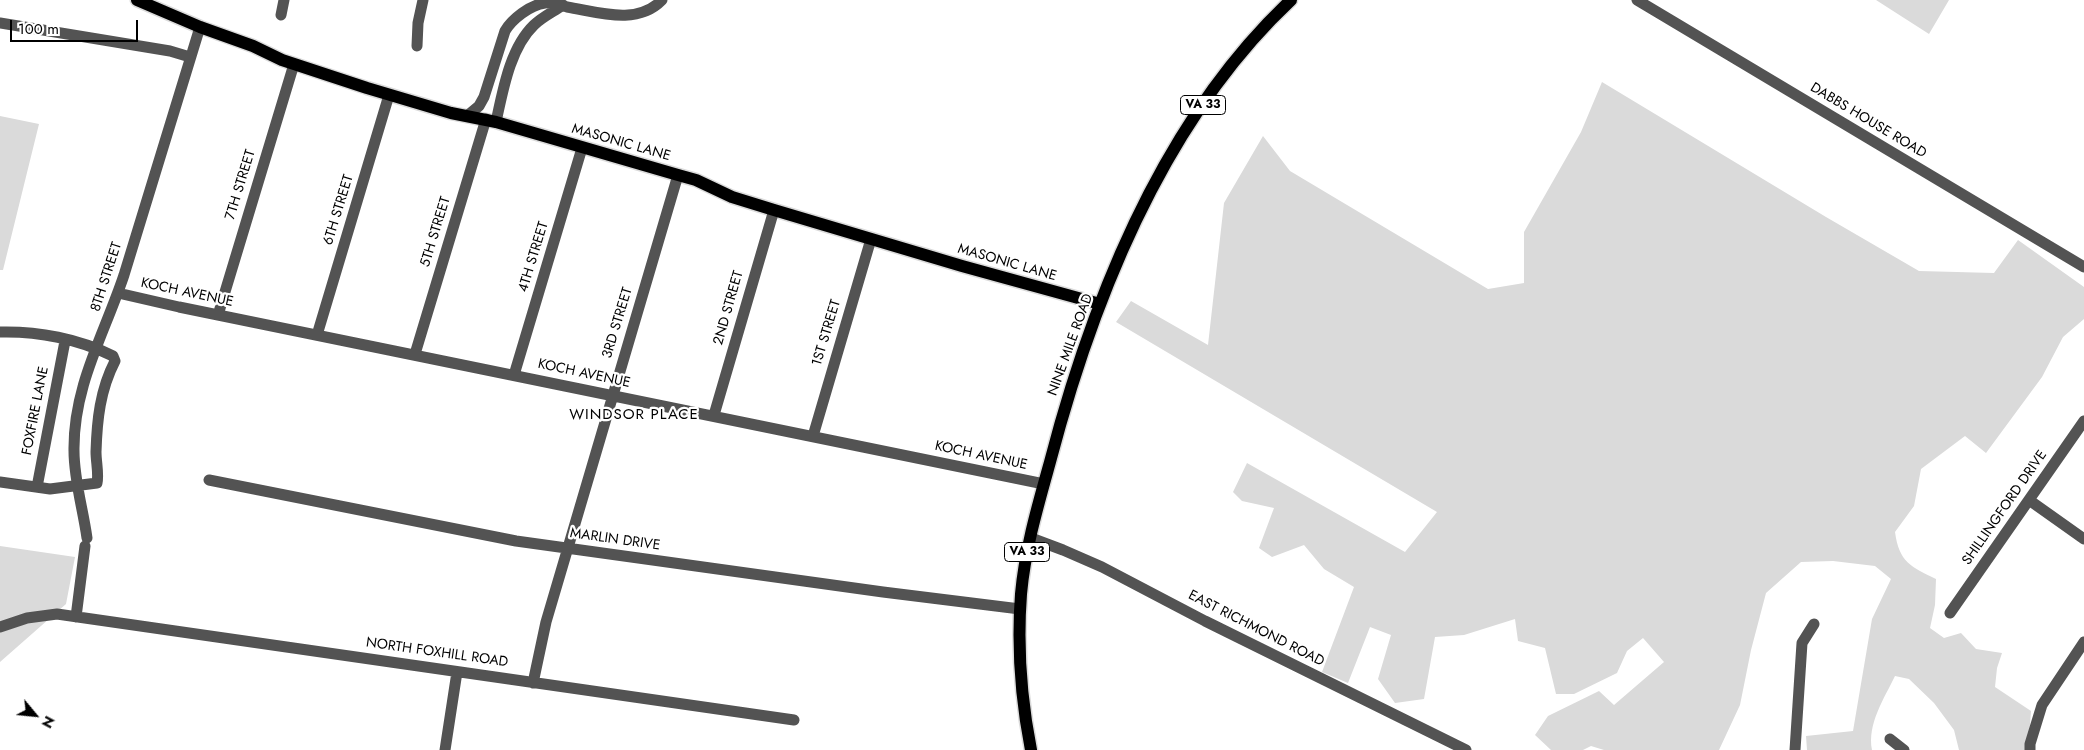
<!DOCTYPE html>
<html>
<head>
<meta charset="utf-8">
<style>
	body { margin:0 }
	#map { position:relative; width:2084px; height:750px; overflow:hidden; background:#fff; font-family:Jost,sans-serif }
	canvas { display:block }
	.north { position:absolute; left:10px; top:690px; width:50px; height:50px; -webkit-text-stroke:4px #fff; paint-order:stroke; rotate:118deg; font-size:14px; font-weight:700; line-height:20px; text-align:center; color:#000 }
	.north::after { content:''; display:block; margin:auto; width:18px; height:22px; background:#000; clip-path:polygon(50% 0,100% 100%,50% 72%,0 100%) }
	.scale { position:absolute; left:10px; top:20px; width:128px; height:22px; box-sizing:border-box; border:2px solid #000; border-top:0; padding-left:6px; font-size:15px; line-height:18px; white-space:nowrap; color:#000; -webkit-text-stroke:4px #fff; paint-order:stroke }
</style>
</head>
<body>
<div id="map">
<canvas width="2084" height="750"></canvas>
<div class="north">N</div>
<div class="scale">100 m</div>
</div>
<script>
const ctx = document.querySelector('canvas').getContext('2d');
ctx.lineJoin = 'round';
function paint(path, color) { ctx.fillStyle = color; ctx.fill(path, 'evenodd'); }
function strokePath(path, color, width, dash) { ctx.strokeStyle = color; ctx.lineWidth = width; ctx.lineCap = dash ? 'butt' : 'round'; ctx.setLineDash(dash || []); ctx.stroke(path); }
function label(font, color, halo, rows, align = 'center') {
  ctx.font = font + ' Jost,sans-serif'; ctx.lineWidth = 4.5; ctx.setLineDash([]); ctx.textBaseline = 'middle'; ctx.strokeStyle = halo; ctx.fillStyle = color; for (const [text, x, y, turn = 0] of rows) {
    ctx.save(); ctx.translate(x, y); ctx.rotate((+turn || 0) * Math.PI / 180); ctx.textAlign = isNaN(turn) ? turn : align; if (halo) ctx.strokeText(text, 0, 0); ctx.fillText(text, 0, 0); ctx.restore();
  }
}
const green = new Path2D(`
	M 1876,0 L 1949,0 L 1929,34 Z
	M 1602,82 L 1826,217 L 1919,271 L 1994,273 L 2018,240 L 2084,287 L 2084,319 L 2063,337 L 2042,377 L 1986,453 L 1965,436 L 1921,469 L 1914,506 L 1895,532 C 1899,562 1911,567 1936,579 L 1935,605 L 1930,628 L 1944,638 L 1961,633 L 1976,649 L 2002,653 L 1997,668 L 1995,687 L 2031,711 L 2028,750 L 1959,750 L 1954,730 L 1934,703 L 1909,679 L 1895,676 C 1884,699 1867,724 1872,750 L 1807,750 L 1806,736 L 1853,731 L 1872,619 L 1891,579 L 1875,566 L 1833,561 L 1801,562 L 1766,593 L 1751,650 L 1740,705 L 1719,750 L 1604,750 L 1591,746 L 1583,750 L 1551,750 L 1535,735 L 1548,716 L 1599,691 L 1614,705 L 1664,662 L 1643,638 L 1627,651 L 1617,673 L 1574,694 L 1556,694 L 1545,648 L 1518,641 L 1515,619 L 1464,635 L 1435,637 L 1424,699 L 1395,703 L 1378,679 L 1391,635 L 1370,627 L 1348,683 L 1322,672 L 1354,587 L 1324,569 L 1304,545 L 1272,557 L 1259,548 L 1274,508 L 1242,501 L 1233,492 L 1247,463 L 1405,552 L 1437,512 L 1116,322 L 1131,301 L 1208,345 L 1224,203 L 1263,136 L 1290,171 L 1488,289 L 1524,283 L 1524,232 L 1581,132 Z
	M 0,116 L 39,124 L 3,270 L 0,270 Z
	M 0,546 L 75,557 L 66,604 L 0,662 Z`);
const minor = new Path2D(`
	M 1637,0 L 2084,267
	M 281,15 L 284,0
	M 0,23 L 170,51 L 190,57
	M 417,46 L 418,23 L 423,0
	M 467,116 L 479,106 L 484,97 L 505,31 C 512,19 530,5 545,3 C 552,2 560,5 567,7 C 598,12 637,26 662,0
	M 496,122 C 503,90 510,48 534,25 C 542,17 553,12 563,5
	M 118,293 L 179,307 L 1044,484
	M 218,315 L 294,64
	M 0,332 C 38,331 79,339 113,356 L 115,361 C 100,390 97,420 96,452 C 96,462 99,474 97,483 L 50,489 L 0,482
	M 317,335 L 389,95
	M 415,354 L 486,119
	M 514,375 L 582,148
	M 714,415 L 774,210
	M 813,436 L 871,239
	M 209,480 L 516,541 L 883,592 L 1020,609
	M 37,487 L 65,341
	M 2029,500 L 2084,539
	M 87,538 C 83,509 74,480 74,451 C 73,386 104,335 124,275 L 200,27
	M 1031,538 L 1063,550 L 1102,567 L 1205,621 L 1466,750
	M 1950,613 L 2084,421
	M 76,617 L 85,546
	M 0,627 L 27,618 L 57,614 L 794,720
	M 533,683 L 546,622 L 678,175
	M 1890,739 L 1904,750
	M 445,750 L 457,672
	M 1795,750 L 1802,643 L 1814,624
	M 2030,750 L 2030,744 L 2042,705 L 2084,642`);
const major = new Path2D(`
	M 137,0 L 200,27 L 253,46 L 282,60 L 367,88 L 451,113 L 496,122 L 678,175 L 696,180 L 732,197 L 774,210 L 962,266 L 1100,304
	M 1031,750 C 1021,699 1017,647 1021,594 C 1025,549 1038,505 1050,462 C 1093,297 1164,119 1291,0`);
const shields = [
	[1203,105,45],
	[1027,552,45]
];
const shieldNames = [
	["VA 33",1203,105],
	["VA 33",1027,552]
];
const streetNames = [
	["DABBS HOUSE ROAD",1868,121,31],
	["MASONIC LANE",621,143,16],
	["7TH STREET",241,185,-73],
	["6TH STREET",339,210,-73],
	["5TH STREET",436,232,-73],
	["4TH STREET",534,257,-73],
	["MASONIC LANE",1007,263,16],
	["8TH STREET",107,277,-72],
	["KOCH AVENUE",187,293,12],
	["2ND STREET",729,308,-74],
	["3RD STREET",618,323,-73],
	["1ST STREET",827,333,-73],
	["NINE MILE ROAD",1071,345,-70],
	["KOCH AVENUE",584,374,12],
	["FOXFIRE LANE",36,411,-79],
	["KOCH AVENUE",981,456,12],
	["SHILLINGFORD DRIVE",2005,508,-55],
	["MARLIN DRIVE",615,540,8],
	["EAST RICHMOND ROAD",1256,629,27],
	["NORTH FOXHILL ROAD",437,653,8]
];
const neighbourhoodNames = [
	["WINDSOR PLACE",634,415]
];
paint(green, '#dadada');
strokePath(major, '#dbdbdb', 15);
strokePath(minor, '#535353', 11);
strokePath(major, '#000', 12);
for (const [x, y, w] of shields) { const box = new Path2D(); box.roundRect(x - w / 2, y - 9.5, w, 19, 4); ctx.fillStyle = '#fff'; ctx.fill(box); strokePath(box, '#000', 1); }
label('bold 12px', '#000', null, shieldNames);
label('14px', '#000', '#fff', streetNames);
ctx.letterSpacing = '1px';
label('15px', '#000', '#fff', neighbourhoodNames);
ctx.letterSpacing = '0px';
</script>
</body>
</html>
